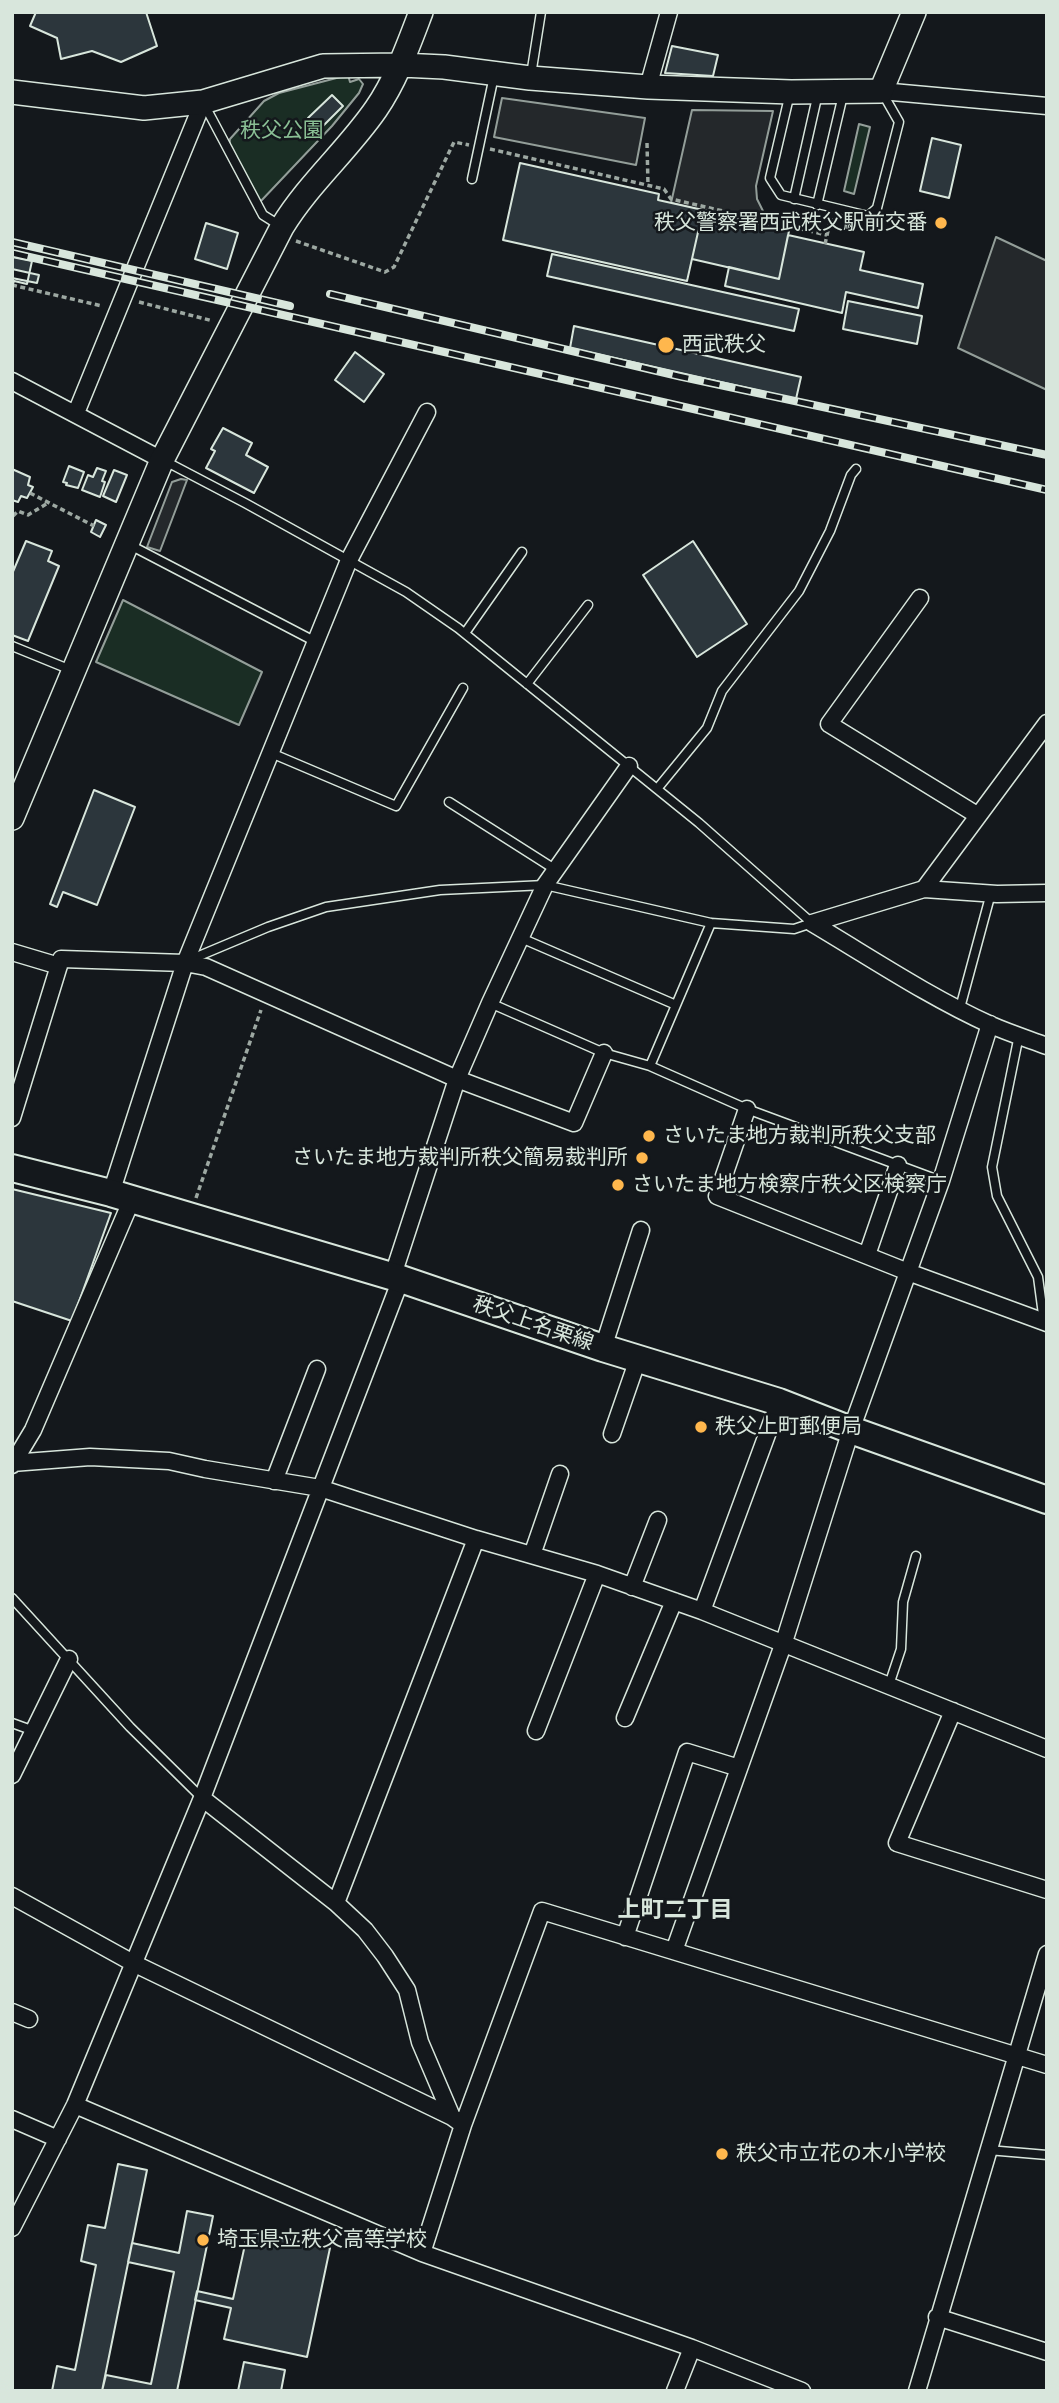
<!DOCTYPE html>
<html>
<head>
<meta charset="utf-8">
<style>
	body { margin:0 }
	#map { position:relative; width:1059px; height:2403px; overflow:hidden; background:#14181c; font-family:"Open Sans",sans-serif }
	canvas { display:block }
	.frame { position:absolute; inset:0; border:14px solid #d8e6dc; pointer-events:none }
</style>
</head>
<body>
<div id="map">
<canvas width="1059" height="2403"></canvas>
<div class="frame"></div>
</div>
<script>
const ctx = document.querySelector('canvas').getContext('2d');
ctx.lineJoin = 'round';
function paint(path, color) { ctx.fillStyle = color; ctx.fill(path, 'evenodd'); }
function strokePath(path, color, width, dash) { ctx.strokeStyle = color; ctx.lineWidth = width; ctx.lineCap = dash ? 'butt' : 'round'; ctx.setLineDash(dash || []); ctx.stroke(path); }
function label(font, color, halo, rows, align = 'center') {
  ctx.font = font + ' "Open Sans","Noto Sans JP",sans-serif'; ctx.lineWidth = 5; ctx.setLineDash([]); ctx.textBaseline = 'middle'; ctx.strokeStyle = halo; ctx.fillStyle = color; for (const [text, x, y, turn = 0] of rows) {
    ctx.save(); ctx.translate(x, y); ctx.rotate((+turn || 0) * Math.PI / 180); ctx.textAlign = isNaN(turn) ? turn : align; if (halo) ctx.strokeText(text, 0, 0); ctx.fillText(text, 0, 0); ctx.restore();
  }
}
const green = new Path2D(`
	M 348,75 L 350,82 L 359,79 L 363,84 L 359,93 L 332,126 L 260,202 L 229,148 L 230,139 L 264,101 L 279,93 Z
	M 859,124 L 870,127 L 854,194 L 844,191 Z
	M 123,600 L 262,672 L 239,725 L 96,662 Z`);
const parking = new Path2D(`
	M 502,98 L 645,118 L 636,165 L 494,137 Z
	M 692,110 L 773,111 L 756,186 L 757,199 L 765,215 L 763,225 L 671,203 Z
	M 996,237 L 1047,261 L 1047,390 L 958,348 Z
	M 181,479 L 187,480 L 160,551 L 147,547 L 172,482 Z`);
const building = new Path2D(`
	M 36,12 L 146,12 L 157,46 L 121,62 L 92,51 L 61,59 L 57,38 L 30,26 Z
	M 672,46 L 718,55 L 713,76 L 665,73 Z
	M 332,95 L 343,106 L 320,129 L 308,118 Z
	M 932,138 L 961,145 L 949,198 L 920,191 Z
	M 520,163 L 659,194 L 658,200 L 703,210 L 687,281 L 503,240 Z
	M 703,210 L 789,231 L 779,279 L 692,259 Z
	M 206,223 L 238,233 L 227,269 L 195,259 Z
	M 788,235 L 864,252 L 860,270 L 923,284 L 918,308 L 846,292 L 842,313 L 725,286 L 729,267 L 779,279 Z
	M 552,254 L 799,309 L 794,331 L 547,276 Z
	M 12,257 L 32,261 L 27,284 L 14,281 L 12,287 Z
	M 12,269 L 39,275 L 37,283 L 12,278 Z
	M 848,301 L 922,316 L 917,344 L 843,329 Z
	M 574,326 L 801,377 L 796,399 L 570,348 Z
	M 355,352 L 384,374 L 364,402 L 335,380 Z
	M 223,428 L 252,443 L 246,455 L 268,467 L 254,493 L 206,468 L 215,451 L 211,449 Z
	M 69,466 L 84,472 L 78,488 L 66,485 L 67,483 L 63,482 Z
	M 97,468 L 106,471 L 102,481 L 105,482 L 100,497 L 82,490 L 88,475 L 93,477 Z
	M 12,469 L 30,477 L 28,485 L 33,487 L 27,498 L 21,496 L 18,502 L 12,500 Z
	M 114,470 L 127,475 L 116,502 L 103,496 Z
	M 96,520 L 106,525 L 100,537 L 91,532 Z
	M 26,541 L 52,551 L 48,561 L 59,566 L 28,641 L 12,635 L 12,574 Z
	M 693,541 L 747,624 L 697,657 L 643,575 Z
	M 94,790 L 135,807 L 97,905 L 63,892 L 57,907 L 50,904 Z
	M 12,1189 L 111,1213 L 72,1321 L 12,1301 Z
	M 118,2164 L 147,2170 L 102,2391 L 52,2391 L 57,2366 L 75,2370 L 96,2265 L 81,2261 L 88,2225 L 105,2228 Z
	M 187,2211 L 213,2216 L 177,2391 L 102,2391 L 106,2375 L 151,2384 L 174,2272 L 128,2262 L 132,2243 L 179,2253 Z
	M 248,2231 L 330,2248 L 307,2357 L 224,2339 L 231,2308 L 195,2300 L 197,2291 L 233,2299 Z
	M 244,2362 L 285,2370 L 281,2391 L 238,2391 Z`);
const path = new Path2D(`
	M 647,143 L 648,185
	M 490,149 L 664,189 L 671,199 L 827,235
	M 296,241 L 385,272 L 394,267 L 454,142 L 469,145
	M 825,244 L 831,218
	M 12,285 L 102,306
	M 139,302 L 213,321
	M 30,493 L 94,526
	M 13,516 L 18,511 L 28,515 L 48,503
	M 196,1198 L 261,1010`);
const lane = new Path2D(`
	M 531,75 L 541,12
	M 790,93 L 770,178 L 781,195 L 868,216 L 877,208 L 899,122 L 883,94
	M 204,104 L 263,215 L 279,225
	M 472,179 L 494,76
	M 794,199 L 818,93
	M 817,205 L 843,95
	M 163,460 L 245,503 L 406,592 L 458,628 L 699,823 L 812,923 L 794,929 L 711,923 L 545,885 L 440,890 L 326,907 L 268,927 L 187,961
	M 130,545 L 316,642
	M 465,633 L 522,552
	M 12,646 L 71,670
	M 527,684 L 588,605
	M 271,753 L 396,806 L 463,688
	M 657,789 L 707,728 L 722,691 L 799,591 L 830,531 L 851,475 L 856,469
	M 449,802 L 556,870
	M 521,938 L 676,1005
	M 490,1003 L 604,1053 L 650,1066 L 747,1109 L 941,1181
	M 960,1008 L 991,893
	M 1019,1035 L 992,1167 L 997,1196 L 1038,1277 L 1044,1322
	M 650,1066 L 711,923
	M 12,1598 L 130,1727 L 202,1798
	M 889,1685 L 901,1649 L 903,1602 L 916,1556
	M 12,1723 L 34,1731
	M 988,2150 L 1047,2155`);
const street = new Path2D(`
	M 648,87 L 669,12
	M 881,91 L 1047,106
	M 12,381 L 162,460
	M 76,413 L 203,102
	M 920,598 L 829,724 L 977,815
	M 924,889 L 1047,723
	M 812,923 C 871,958 929,997 991,1025 C 1009,1033 1028,1039 1047,1046
	M 812,923 L 924,889 L 997,894 L 1047,893
	M 12,952 L 59,966
	M 747,1109 L 717,1196 L 908,1272 L 1047,1323
	M 12,1118 L 61,959 L 185,963 L 206,967 L 457,1079 L 574,1123 L 604,1053
	M 111,1193 L 185,963 L 349,560 L 427,412
	M 867,1255 L 898,1165
	M 392,1278 L 457,1079 L 490,1003 L 545,885 L 629,766
	M 603,1348 L 641,1230
	M 612,1434 L 638,1359
	M 12,1463 L 90,1457 L 169,1461 L 205,1469 L 320,1488 L 476,1539 L 597,1574 L 702,1611 L 1047,1749
	M 12,1465 L 33,1430 L 132,1199
	M 274,1481 L 317,1369
	M 532,1555 L 560,1474
	M 632,1587 L 658,1520
	M 702,1611 L 779,1402
	M 953,1711 L 897,1843 L 1047,1890
	M 625,1718 L 674,1601
	M 536,1731 L 597,1574
	M 12,1775 L 69,1659
	M 202,1798 L 336,1903 L 365,1930 L 385,1956 L 407,1990 L 420,2042 L 452,2117
	M 12,1896 L 133,1963 L 452,2117 L 463,2125
	M 336,1903 L 476,1539
	M 625,1937 L 687,1752 L 739,1768
	M 674,1951 L 784,1642 L 851,1430 L 941,1181 L 990,1024
	M 12,2012 L 29,2019
	M 75,2105 L 422,2253 L 692,2348 L 802,2391
	M 12,2119 L 58,2139
	M 12,2228 L 75,2105 L 202,1798 L 401,1279
	M 422,2253 L 463,2125 L 542,1911 L 1047,2065
	M 937,2317 L 1047,2352
	M 675,2391 L 692,2348
	M 917,2391 L 1047,1954`);
const secondary = new Path2D(`
	M 12,92 L 144,108 L 203,102 L 323,66 L 401,65 L 444,67 L 530,78 L 648,87 L 791,92 L 881,91 L 914,12
	M 12,818 L 162,460 L 282,227 C 308,184 347,151 376,109 C 396,80 408,46 421,12`);
const primary = new Path2D(`
	M 12,1168 L 111,1193 L 401,1279 L 603,1348 L 779,1402 L 851,1430 L 1047,1500`);
const rail = new Path2D(`
	M 12,242 L 290,306
	M 12,253 L 1047,490
	M 330,294 L 678,376 L 1047,455`);
const markers = [
	[941,223,7,"#ffb74d"],
	[666,345,9,"#ffb74d"],
	[649,1136,7,"#ffb74d"],
	[642,1158,7,"#ffb74d"],
	[618,1185,7,"#ffb74d"],
	[701,1427,7,"#ffb74d"],
	[722,2154,7,"#ffb74d"],
	[203,2240,7,"#ffb74d"]
];
const parkNames = [
	["秩父公園",282,131]
];
const poiNames = [
	["秩父警察署西武秩父駅前交番",927,223,"right"],
	["西武秩父",682,345],
	["さいたま地方裁判所秩父支部",663,1136],
	["さいたま地方裁判所秩父簡易裁判所",628,1158,"right"],
	["さいたま地方検察庁秩父区検察庁",632,1185],
	["秩父上町郵便局",715,1427],
	["秩父市立花の木小学校",736,2154],
	["埼玉県立秩父高等学校",217,2240]
];
const streetNames = [
	["秩父上名栗線",533,1324,19]
];
const neighbourhoodNames = [
	["上町二丁目",675,1910]
];
paint(green, '#1a2d24');
strokePath(green, '#939e99', 2);
paint(parking, '#24282b');
strokePath(parking, '#939e99', 2);
paint(building, '#2c363c');
strokePath(building, '#d8e6dc', 2);
strokePath(lane, '#d8e6dc', 11);
strokePath(street, '#d8e6dc', 19);
strokePath(secondary, '#d8e6dc', 26);
strokePath(primary, '#d8e6dc', 30);
strokePath(path, '#9da8a2', 3.5, [5, 3.5]);
strokePath(lane, '#14181c', 8);
strokePath(street, '#14181c', 16);
strokePath(secondary, '#14181c', 23);
strokePath(primary, '#14181c', 26);
strokePath(rail, '#d8e6dc', 8);
strokePath(rail, '#14181c', 5, [16]);
for (const [x, y, r, color] of markers) { const dot = new Path2D(); dot.arc(x, y, r, 0, 2 * Math.PI); ctx.fillStyle = color; ctx.fill(dot); strokePath(dot, '#14181c', 2.5); }
label('21px', '#8ac095', '#14181c', parkNames);
label('21px', '#d8e6dc', '#14181c', poiNames, 'left');
label('21px', '#d8e6dc', '#14181c', streetNames);
label('bold 23px', '#d8e6dc', '#14181c', neighbourhoodNames);
</script>
</body>
</html>
